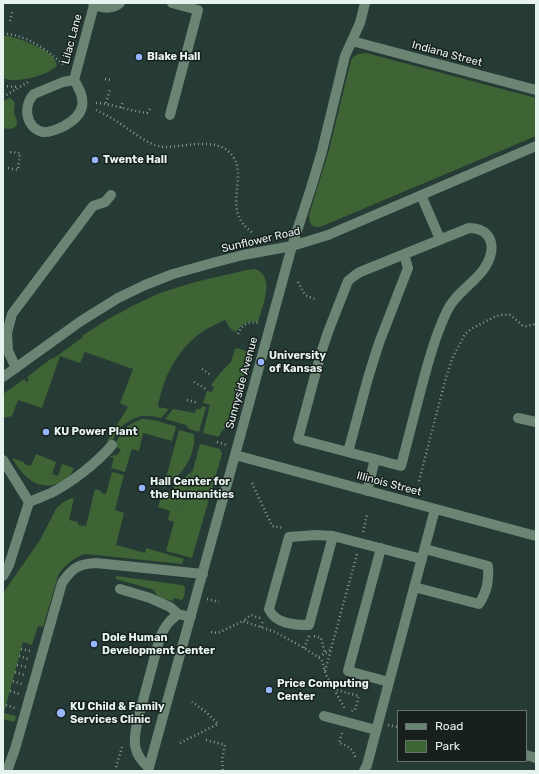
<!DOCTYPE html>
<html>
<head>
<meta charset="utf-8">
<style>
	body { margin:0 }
	#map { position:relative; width:539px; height:774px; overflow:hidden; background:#263b35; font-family:Rubik,sans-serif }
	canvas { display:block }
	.frame { position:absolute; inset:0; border:4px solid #e6f3ef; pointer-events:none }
	.legend { position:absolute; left:397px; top:710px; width:130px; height:52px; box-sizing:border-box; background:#17201d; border:1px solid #6a7471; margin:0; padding:5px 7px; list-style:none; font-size:12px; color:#e6f3ef }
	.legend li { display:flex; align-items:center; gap:8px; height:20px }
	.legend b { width:20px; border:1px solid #6a7471 }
</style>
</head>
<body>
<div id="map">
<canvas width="539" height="774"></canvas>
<div class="frame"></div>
<ul class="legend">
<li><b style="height:5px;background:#6b8575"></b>Road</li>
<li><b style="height:11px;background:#3e6334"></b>Park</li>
</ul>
</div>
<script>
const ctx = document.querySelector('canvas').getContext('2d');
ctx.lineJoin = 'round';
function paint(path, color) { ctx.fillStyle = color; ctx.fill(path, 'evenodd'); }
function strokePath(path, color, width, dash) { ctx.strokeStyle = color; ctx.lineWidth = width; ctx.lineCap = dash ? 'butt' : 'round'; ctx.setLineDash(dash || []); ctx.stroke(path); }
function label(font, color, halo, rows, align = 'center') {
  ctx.font = font + ' Rubik,sans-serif'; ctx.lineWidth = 3; ctx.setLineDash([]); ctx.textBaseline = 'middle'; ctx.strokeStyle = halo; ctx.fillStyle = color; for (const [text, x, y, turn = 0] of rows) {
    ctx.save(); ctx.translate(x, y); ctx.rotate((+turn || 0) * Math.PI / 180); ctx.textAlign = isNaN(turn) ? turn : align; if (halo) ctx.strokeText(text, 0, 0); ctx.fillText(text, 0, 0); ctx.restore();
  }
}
const green = new Path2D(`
	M 3,35 C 17,37 55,50 57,65 C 52,74 23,81 12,80 C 9,80 6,79 3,78 Z
	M 366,53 L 536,98 L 536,136 L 320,227 C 311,228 309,223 309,215 L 329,150 L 351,60 C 356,53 359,54 366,53 Z
	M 9,98 L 12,99 L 15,103 C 14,107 14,110 14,113 C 15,116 17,120 17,123 C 17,130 8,129 3,128 L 3,101 Z
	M 255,269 C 276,275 262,308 258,322 C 253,321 247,321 242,325 C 239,327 238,330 235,332 L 230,328 L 225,320 C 217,324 209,327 202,332 C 177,350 163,377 158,407 L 169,409 L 161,418 C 147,415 140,414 128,422 C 124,424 121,426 118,430 C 115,434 113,439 111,444 L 107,441 L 128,407 L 120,403 L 133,369 L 85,352 L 80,363 L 60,356 L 42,408 L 18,400 L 12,416 L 3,418 L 3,394 L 24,379 L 27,382 L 29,380 L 27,377 L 52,358 L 53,359 L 83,337 L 82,336 L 105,321 L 119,313 L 120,313 L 132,306 L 160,293 L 195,282 L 247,270 Z
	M 237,348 L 246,351 L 250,353 L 250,355 L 232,420 L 231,420 C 228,429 222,427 219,437 L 203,433 L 210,405 L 203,403 L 207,391 L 212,392 L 214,387 L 211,385 L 221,372 L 231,362 L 235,349 Z
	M 202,406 L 206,407 L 199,432 L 189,429 L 186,425 L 165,419 L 173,409 L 195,413 L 196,409 L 201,409 Z
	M 142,419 C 154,419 164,423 175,426 L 176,427 L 172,441 L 143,433 L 139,451 L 132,449 L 125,472 L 111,468 L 114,458 L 110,457 L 110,456 L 117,455 L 121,450 L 114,445 C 124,430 124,426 142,419 Z
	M 179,430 L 194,434 C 196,457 181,476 163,489 Z
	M 200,444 L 220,449 L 222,454 L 192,558 L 166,551 L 174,522 L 168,520 L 170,511 L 158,507 L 160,500 L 192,471 L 178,523 Z
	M 36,454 L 56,462 L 52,474 L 58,476 L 62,464 L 74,468 C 71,475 67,480 59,483 C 37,492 22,475 12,458 L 24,462 L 24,464 L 31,466 Z
	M 112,472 L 124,475 L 115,510 L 124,513 L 116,545 L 145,553 L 146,548 L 184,559 L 182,564 L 86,554 C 75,556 63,566 58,576 L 43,627 L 38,626 L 32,645 L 23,642 L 4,713 L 15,716 L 16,717 L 15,721 L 14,722 L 3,719 L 3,593 L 40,540 L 56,509 C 60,504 68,498 74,498 L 69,520 L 78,522 L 78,525 L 86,526 L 95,489 L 101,491 L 101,493 L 106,494 Z
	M 116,576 L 182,585 L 185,587 C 185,591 185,597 182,600 L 174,598 L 173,601 C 165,599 156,598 154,590 L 116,579 Z`);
const path = new Path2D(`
	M 10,21 L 13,10
	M 3,33 C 30,37 44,48 64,65
	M 105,79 L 110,80
	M 3,86 L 19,87
	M 3,97 L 28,82
	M 96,103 C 113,104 130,111 147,113 L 150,109
	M 106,103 L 110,89
	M 121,108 L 123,102
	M 96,110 C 106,115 116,120 125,127 C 137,135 150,146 165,147 C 184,147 216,137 230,153 C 252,176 218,209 253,233
	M 8,168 L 18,170 L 20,153 L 10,152
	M 298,282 L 305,295 L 317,300
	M 238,334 C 243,322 249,322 260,323
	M 202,369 L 211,375
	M 194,382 L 206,389
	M 187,400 L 198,403
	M 217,442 L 227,445
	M 419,481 L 445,381 L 452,359 L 465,334 L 471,329 L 496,316 L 501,315 L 510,315 L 514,318 L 522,325 L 526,326 L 536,324
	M 252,483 L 272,526 L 284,528
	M 363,532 L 367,515
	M 207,599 L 219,602
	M 260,618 L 251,615 L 243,621 L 275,632 L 304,648 L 321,659 L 323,664 L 326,675 L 345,709
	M 261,627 L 263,621
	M 211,632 L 218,633 L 243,621
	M 314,636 L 321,638 L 325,653
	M 304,648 L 309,636
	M 21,649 L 31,651
	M 19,656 L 28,659
	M 319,657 L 330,650
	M 17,665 L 26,667
	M 325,671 L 357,554
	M 15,672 L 24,675
	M 13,681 L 22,684
	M 333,689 L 359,696 L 355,710 L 351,711
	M 10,691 L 19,694
	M 6,705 L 15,708
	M 388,725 L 398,727
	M 342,733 L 339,743 C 348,745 353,749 356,759
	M 206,740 L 225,745 L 222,760 L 223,771
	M 180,743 L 218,724 L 206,712 L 192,702
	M 115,771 L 123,744`);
const minor = new Path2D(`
	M 93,3 L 94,5 C 103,8 112,10 120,3
	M 352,41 L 536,90
	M 74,80 L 63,82 L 34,94 C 23,105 25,128 43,132 C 50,133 58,129 64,126 C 86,114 87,100 74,80 L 94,5
	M 170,115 L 198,10 L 172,3
	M 421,195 L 440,239
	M 469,228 C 484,228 494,237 491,253 C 486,278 457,289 447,311 C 435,336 428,363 421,389 C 414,415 408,440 401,466 L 298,439 L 321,353 L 328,332 L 348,281 L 354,276 L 360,272 Z
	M 16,368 L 8,351 L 7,333 L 12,314 L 93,206 L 105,202 L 111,195
	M 3,377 L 81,321 L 118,298 L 145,285 L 173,274 L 216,262 L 243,255 L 292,246 L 328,235 L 536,146
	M 518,418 L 536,422
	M 348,452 L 368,378 L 379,343 L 408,268 L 404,254
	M 235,455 L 536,536
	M 3,460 L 29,502 L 9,565 L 3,576
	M 367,491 L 375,459
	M 29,502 C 36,499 44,496 51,493 C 71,483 98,462 112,445
	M 333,536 L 309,625 C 295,625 275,624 269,609 L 289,537 L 316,535 L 333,536 L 422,559
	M 381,548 L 348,671 L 389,682
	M 414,587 L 479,604 C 487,591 489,582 488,566 L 425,549
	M 120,589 L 150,598 L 170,607 L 178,614
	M 324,716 L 376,730
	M 526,755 L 536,758
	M 149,768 C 133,754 133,743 137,723 L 160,637 C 165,626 169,621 178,614 L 191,617
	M 7,771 L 15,749 L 62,583 C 72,568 78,564 96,563 L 203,574
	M 148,771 L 235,455 L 292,246 L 311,188 L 322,151 L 345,56 L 360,23 L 365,3
	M 364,771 L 367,765 L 435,509`);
const markers = [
	[139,57,4,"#97b6fd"],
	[95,160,4,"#97b6fd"],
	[261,362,4,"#97b6fd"],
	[46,432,4,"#97b6fd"],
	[142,488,4,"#97b6fd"],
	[94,644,4,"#97b6fd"],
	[269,690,4,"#97b6fd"],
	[61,713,5,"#97b6fd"]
];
const streetNames = [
	["Lilac Lane",72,39,-75],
	["Indiana Street",447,54,15],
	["Sunflower Road",261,240,-13],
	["Sunnyside Avenue",242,383,-75],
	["Illinois Street",389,484,15]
];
const poiNames = [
	["Blake Hall",147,57],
	["Twente Hall",103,160],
	["University",269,356],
	["of Kansas",269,369],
	["KU Power Plant",54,432],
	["Hall Center for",150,482],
	["the Humanities",150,495],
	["Dole Human",102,638],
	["Development Center",102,651],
	["Price Computing",277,684],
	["Center",277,697],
	["KU Child & Family",70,707],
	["Services Clinic",70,720]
];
paint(green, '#3e6334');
strokePath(path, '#889994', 2.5, [1, 3]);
strokePath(minor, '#6b8575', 10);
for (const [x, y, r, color] of markers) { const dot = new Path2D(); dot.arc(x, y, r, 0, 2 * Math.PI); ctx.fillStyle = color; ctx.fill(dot); strokePath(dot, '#17201d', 1.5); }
label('11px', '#e6f3ef', '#17201d', streetNames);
label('bold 11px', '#e6f3ef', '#17201d', poiNames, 'left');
</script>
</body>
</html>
